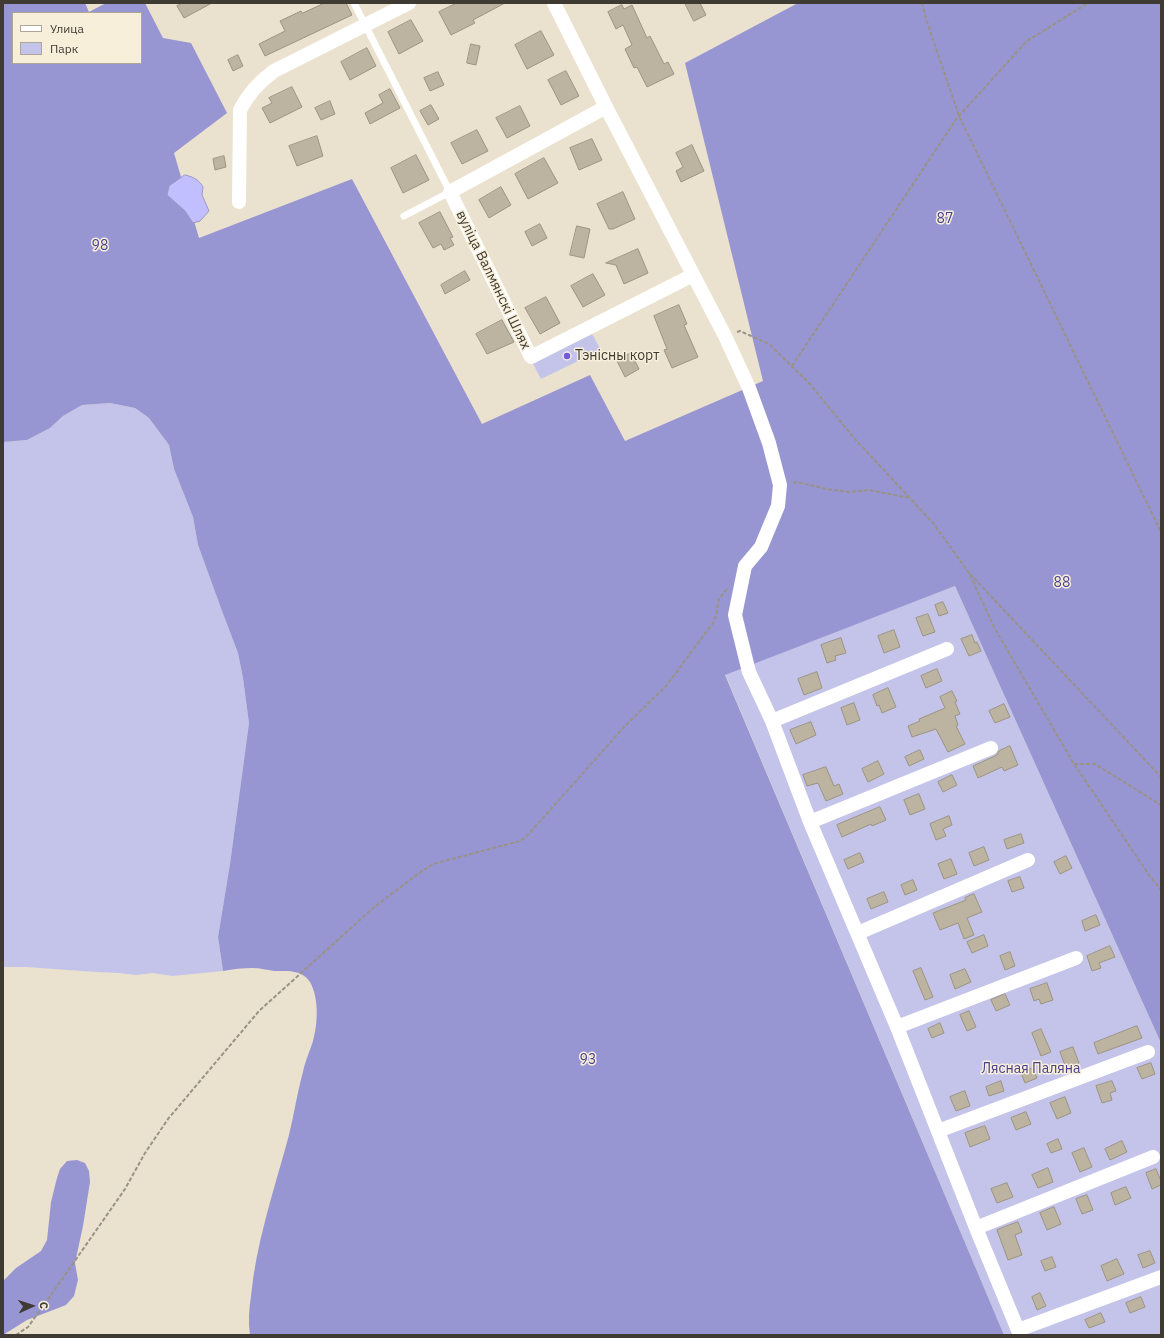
<!DOCTYPE html>
<html>
<head>
<meta charset="utf-8">
<style>
	body { margin:0 }
	#map { position:relative; width:1164px; height:1338px; overflow:hidden; background:#eae2ce; font-family:"IBM Plex Sans",sans-serif }
	canvas { display:block }
	.frame { position:absolute; inset:0; border:4px solid #3f3b33; pointer-events:none }
	.legend { position:absolute; left:12px; top:12px; width:130px; height:52px; box-sizing:border-box; background:#f8efdb; border:1px solid #aea798; margin:0; padding:5px 7px; list-style:none; font-size:12px; color:#3f3b33 }
	.legend li { display:flex; align-items:center; gap:8px; height:20px }
	.legend b { width:20px; border:1px solid #aea798 }
	.north { position:absolute; left:12px; top:1286px; width:40px; height:40px; -webkit-text-stroke:3px #f8efdb; paint-order:stroke; rotate:87deg; font-size:11px; font-weight:700; line-height:16px; text-align:center; color:#3f3b33 }
	.north::after { content:''; display:block; margin:auto; width:14px; height:18px; background:#3f3b33; clip-path:polygon(50% 0,100% 100%,50% 72%,0 100%) }
</style>
</head>
<body>
<div id="map">
<canvas width="1164" height="1338"></canvas>
<div class="frame"></div>
<ul class="legend">
<li><b style="height:5px;background:#fff"></b>Улица</li>
<li><b style="height:11px;background:#c4c4ea"></b>Парк</li>
</ul>
<div class="north">С</div>
</div>
<script>
const ctx = document.querySelector('canvas').getContext('2d');
ctx.lineJoin = 'round';
function paint(path, color) { ctx.fillStyle = color; ctx.fill(path, 'evenodd'); }
function strokePath(path, color, width, dash) { ctx.strokeStyle = color; ctx.lineWidth = width; ctx.lineCap = dash ? 'butt' : 'round'; ctx.setLineDash(dash || []); ctx.stroke(path); }
function label(font, color, halo, rows, align = 'center') {
  ctx.font = font + ' "IBM Plex Sans",sans-serif'; ctx.lineWidth = 3; ctx.setLineDash([]); ctx.textBaseline = 'middle'; ctx.strokeStyle = halo; ctx.fillStyle = color; for (const [text, x, y, turn = 0] of rows) {
    ctx.save(); ctx.translate(x, y); ctx.rotate((+turn || 0) * Math.PI / 180); ctx.textAlign = isNaN(turn) ? turn : align; if (halo) ctx.strokeText(text, 0, 0); ctx.fillText(text, 0, 0); ctx.restore();
  }
}
const green = new Path2D(`
	M 592,334 L 601,350 L 541,379 L 532,362 Z
	M 110,403 L 135,408 L 149,418 L 169,445 L 174,469 L 193,517 L 198,545 L 222,611 L 238,653 L 243,678 L 249,723 L 230,864 L 218,937 L 223,971 L 172,976 L 153,973 L 136,975 L 119,973 L 96,972 L 26,967 L 3,967 L 3,442 L 27,440 L 50,428 L 63,416 L 82,405 Z
	M 955,586 L 1161,1043 L 1161,1335 L 1004,1335 L 725,674 Z`);
const forest = new Path2D(`
	M 3,3 L 85,3 L 89,12 L 106,3 L 145,3 L 163,38 L 191,43 L 227,113 L 174,153 L 199,238 L 352,179 L 482,424 L 590,375 L 625,441 L 763,381 L 685,63 L 798,3 L 1161,3 L 1161,1043 L 955,586 L 725,675 L 1004,1335 L 250,1335 C 248,1322 249,1309 251,1296 C 256,1245 272,1196 286,1146 C 293,1122 296,1097 303,1072 C 305,1061 310,1051 313,1041 C 318,1023 319,998 310,982 C 302,969 286,971 274,971 C 267,970 260,968 253,968 C 243,968 233,969 223,971 L 218,937 L 230,864 L 249,723 L 243,678 L 238,653 L 222,611 L 198,545 L 193,517 L 174,469 L 169,445 L 149,418 L 135,408 L 110,403 L 82,405 L 63,416 L 50,428 L 27,440 L 3,442 ZM 13,13 L 141,13 L 141,63 L 13,63 Z
	M 77,1160 L 85,1163 L 89,1171 L 90,1182 L 83,1226 L 75,1263 L 78,1280 L 74,1296 L 66,1305 L 27,1320 L 3,1335 L 3,1281 L 16,1268 L 41,1251 L 47,1240 L 51,1202 L 57,1178 L 60,1169 L 67,1161 Z`);
const water = new Path2D(`
	M 185,175 C 194,177 199,180 203,187 L 202,195 L 209,211 L 200,221 L 193,223 L 185,211 L 167,195 L 169,186 Z`);
const building = new Path2D(`
	M 183,3 L 212,3 L 184,18 L 177,6 Z
	M 325,3 L 346,3 L 352,15 L 265,56 L 259,44 L 285,31 L 280,21 L 301,11 L 302,13 Z
	M 457,3 L 505,3 L 473,20 L 475,23 L 451,35 L 439,12 Z
	M 685,3 L 700,3 L 706,15 L 694,21 Z
	M 622,5 L 624,9 L 632,5 L 647,38 L 650,36 L 664,64 L 668,62 L 674,74 L 647,87 L 637,67 L 634,68 L 625,49 L 632,45 L 623,25 L 616,29 L 608,12 Z
	M 411,20 L 423,41 L 399,54 L 388,32 Z
	M 541,31 L 554,55 L 527,69 L 515,45 Z
	M 471,44 L 480,46 L 476,65 L 467,63 Z
	M 367,48 L 376,66 L 350,80 L 341,62 Z
	M 238,55 L 243,66 L 233,71 L 228,60 Z
	M 566,71 L 579,96 L 561,105 L 548,80 Z
	M 438,72 L 444,85 L 430,91 L 424,78 Z
	M 292,87 L 302,107 L 270,123 L 262,108 L 272,103 L 269,98 Z
	M 390,89 L 400,108 L 370,124 L 365,113 L 383,103 L 379,95 Z
	M 330,101 L 335,114 L 321,120 L 315,108 Z
	M 431,105 L 439,119 L 428,125 L 420,111 Z
	M 520,106 L 530,126 L 507,138 L 496,118 Z
	M 477,130 L 488,151 L 462,164 L 451,143 Z
	M 317,136 L 323,156 L 297,166 L 289,146 Z
	M 592,139 L 602,160 L 579,170 L 570,148 Z
	M 692,145 L 704,171 L 681,182 L 676,171 L 683,167 L 676,153 Z
	M 416,155 L 429,180 L 403,193 L 391,168 Z
	M 224,156 L 226,167 L 215,170 L 213,159 Z
	M 544,158 L 558,183 L 528,199 L 515,174 Z
	M 501,187 L 511,205 L 489,218 L 479,200 Z
	M 623,192 L 635,219 L 613,229 L 609,229 L 597,204 Z
	M 440,212 L 453,237 L 450,238 L 454,245 L 444,250 L 441,244 L 433,248 L 419,223 Z
	M 540,224 L 547,238 L 532,246 L 525,232 Z
	M 577,226 L 590,229 L 584,258 L 570,255 Z
	M 638,249 L 648,273 L 624,284 L 616,265 L 606,263 Z
	M 465,271 L 470,280 L 445,294 L 441,285 Z
	M 593,274 L 605,295 L 583,307 L 571,286 Z
	M 546,297 L 560,323 L 540,334 L 525,308 Z
	M 679,305 L 687,324 L 684,325 L 698,357 L 672,368 L 664,350 L 667,349 L 654,316 Z
	M 502,320 L 514,342 L 487,354 L 476,334 Z
	M 631,353 L 639,369 L 625,377 L 617,361 Z
	M 943,602 L 948,613 L 939,616 L 935,605 Z
	M 928,614 L 935,632 L 923,636 L 916,618 Z
	M 894,630 L 900,647 L 884,653 L 878,636 Z
	M 972,635 L 975,643 L 977,642 L 981,651 L 969,656 L 961,639 Z
	M 841,638 L 846,653 L 835,656 L 836,660 L 827,663 L 821,645 Z
	M 937,669 L 942,681 L 926,688 L 921,676 Z
	M 817,672 L 822,688 L 804,695 L 798,679 Z
	M 888,688 L 896,707 L 882,713 L 879,705 L 877,706 L 873,695 Z
	M 952,691 L 957,701 L 955,702 L 960,714 L 955,716 L 958,725 L 956,726 L 965,744 L 948,752 L 936,729 L 912,737 L 908,726 L 920,721 L 919,719 L 945,708 L 940,697 Z
	M 854,703 L 860,720 L 847,725 L 841,708 Z
	M 1004,704 L 1010,717 L 995,723 L 989,711 Z
	M 811,722 L 816,735 L 796,744 L 790,730 Z
	M 1010,746 L 1018,765 L 1004,771 L 1002,767 L 978,778 L 973,766 L 997,755 L 999,751 Z
	M 920,750 L 924,759 L 909,766 L 905,757 Z
	M 878,761 L 884,774 L 868,782 L 862,769 Z
	M 826,767 L 834,786 L 839,784 L 843,794 L 826,801 L 818,783 L 807,786 L 803,775 Z
	M 952,775 L 957,785 L 943,792 L 938,782 Z
	M 919,794 L 925,809 L 910,815 L 904,800 Z
	M 880,807 L 886,820 L 872,826 L 871,824 L 842,837 L 837,825 Z
	M 949,816 L 952,825 L 943,829 L 946,836 L 936,840 L 930,824 Z
	M 1021,834 L 1024,843 L 1007,849 L 1004,840 Z
	M 984,847 L 989,860 L 974,866 L 969,853 Z
	M 860,853 L 864,862 L 848,869 L 844,860 Z
	M 1066,856 L 1072,868 L 1060,874 L 1054,862 Z
	M 951,859 L 957,874 L 944,879 L 938,864 Z
	M 1020,877 L 1024,888 L 1012,892 L 1008,881 Z
	M 913,880 L 917,890 L 905,895 L 901,885 Z
	M 884,892 L 888,902 L 871,909 L 867,899 Z
	M 974,894 L 982,912 L 967,918 L 974,935 L 964,939 L 958,923 L 940,930 L 933,913 L 966,900 L 965,898 Z
	M 1096,915 L 1100,925 L 1085,931 L 1082,921 Z
	M 984,935 L 988,946 L 972,953 L 967,942 Z
	M 1110,946 L 1115,957 L 1099,963 L 1101,968 L 1092,971 L 1087,956 Z
	M 1010,952 L 1015,966 L 1005,970 L 1000,956 Z
	M 921,968 L 933,997 L 925,1000 L 913,971 Z
	M 965,969 L 971,982 L 955,989 L 950,975 Z
	M 1047,983 L 1053,1000 L 1041,1004 L 1039,999 L 1034,1001 L 1030,989 Z
	M 1005,994 L 1010,1005 L 996,1011 L 991,1000 Z
	M 969,1011 L 976,1027 L 967,1031 L 960,1015 Z
	M 940,1023 L 944,1033 L 932,1038 L 928,1029 Z
	M 1137,1026 L 1142,1038 L 1098,1054 L 1094,1043 Z
	M 1041,1029 L 1051,1052 L 1041,1056 L 1032,1033 Z
	M 1073,1047 L 1079,1063 L 1066,1068 L 1060,1052 Z
	M 1151,1063 L 1155,1074 L 1142,1079 L 1137,1068 Z
	M 1033,1068 L 1037,1078 L 1025,1083 L 1021,1073 Z
	M 1001,1081 L 1004,1091 L 989,1096 L 986,1087 Z
	M 1112,1081 L 1116,1091 L 1110,1093 L 1112,1100 L 1102,1103 L 1096,1086 Z
	M 965,1091 L 970,1106 L 956,1111 L 950,1097 Z
	M 1065,1097 L 1071,1113 L 1057,1119 L 1050,1103 Z
	M 1026,1112 L 1031,1124 L 1016,1130 L 1011,1118 Z
	M 985,1126 L 990,1139 L 970,1147 L 965,1133 Z
	M 1058,1139 L 1062,1149 L 1051,1153 L 1047,1144 Z
	M 1122,1141 L 1127,1152 L 1110,1160 L 1105,1149 Z
	M 1084,1148 L 1092,1167 L 1080,1172 L 1072,1153 Z
	M 1048,1168 L 1053,1182 L 1038,1188 L 1032,1175 Z
	M 1156,1169 L 1161,1181 L 1161,1185 L 1152,1189 L 1146,1173 Z
	M 1007,1183 L 1013,1197 L 997,1203 L 991,1189 Z
	M 1126,1187 L 1131,1198 L 1115,1205 L 1111,1193 Z
	M 1087,1195 L 1093,1210 L 1082,1214 L 1076,1199 Z
	M 1054,1207 L 1061,1224 L 1047,1230 L 1040,1213 Z
	M 1018,1222 L 1022,1232 L 1015,1235 L 1022,1255 L 1008,1260 L 997,1230 Z
	M 1150,1251 L 1155,1263 L 1143,1268 L 1138,1255 Z
	M 1052,1257 L 1056,1267 L 1045,1271 L 1041,1261 Z
	M 1117,1259 L 1124,1274 L 1107,1281 L 1101,1266 Z
	M 1040,1293 L 1046,1306 L 1037,1310 L 1032,1297 Z
	M 1141,1297 L 1145,1307 L 1130,1313 L 1126,1303 Z
	M 1101,1313 L 1105,1322 L 1089,1328 L 1085,1320 Z`);
const path = new Path2D(`
	M 922,3 L 926,19 L 959,116 L 1161,532
	M 737,332 L 740,331 L 769,344 L 809,383 L 854,438 L 933,523 L 969,573 L 995,629 L 1074,764 L 1149,875 L 1161,890
	M 792,366 L 957,118 L 1027,41 L 1088,3
	M 793,483 L 796,482 L 827,489 L 849,492 L 869,490 L 910,498
	M 970,574 L 1161,777
	M 1074,764 L 1095,764 L 1161,805
	M 16,1335 L 28,1327 L 58,1285 L 125,1189 L 145,1153 L 168,1119 L 259,1011 L 372,909 L 415,876 L 433,864 L 520,841 L 526,837 L 624,727 L 666,686 L 713,623 L 716,616 L 719,599 L 727,589`);
const lane = new Path2D(`
	M 354,3 L 450,192 L 404,216`);
const street = new Path2D(`
	M 554,3 L 606,107 L 725,336 L 749,388 L 769,443 L 780,485 L 778,506 L 761,547 L 745,566 L 735,615 L 749,672 L 772,721 L 810,822 L 897,1027 L 976,1228 L 1020,1335
	M 606,107 L 450,192 L 531,357 L 693,275
	M 239,202 L 240,110 C 248,94 259,82 274,71 L 409,3
	M 772,721 L 947,649
	M 810,822 L 991,748
	M 858,933 L 1028,860
	M 897,1027 L 1076,958
	M 938,1131 L 1148,1052
	M 976,1228 L 1153,1157
	M 1018,1330 L 1161,1277`);
const markers = [
	[567,356,4,"#6f5dd7"]
];
const parkNames = [
	["87",945,219],
	["98",100,246],
	["88",1062,583],
	["93",588,1060],
	["Лясная Паляна",1031,1069]
];
const streetNames = [
	["вуліца Валмянскі Шлях",493,280,64]
];
const poiNames = [
	["Тэнісны корт",575,356]
];
paint(green, '#c4c4ea');
paint(forest, '#9895d3');
paint(water, '#c1bfff');
strokePath(water, '#9a97c2', 1);
paint(building, '#bcb3a0');
strokePath(building, '#9c9481', 1);
strokePath(path, '#999385', 2, [4, 2]);
strokePath(lane, '#fff', 7);
strokePath(street, '#fff', 14);
for (const [x, y, r, color] of markers) { const dot = new Path2D(); dot.arc(x, y, r, 0, 2 * Math.PI); ctx.fillStyle = color; ctx.fill(dot); strokePath(dot, '#f8efdb', 1.5); }
label('14px', '#49408b', '#f8efdb', parkNames);
label('14px', '#3f3b33', '#f8efdb', streetNames);
label('14px', '#3f3b33', '#f8efdb', poiNames, 'left');
</script>
</body>
</html>
